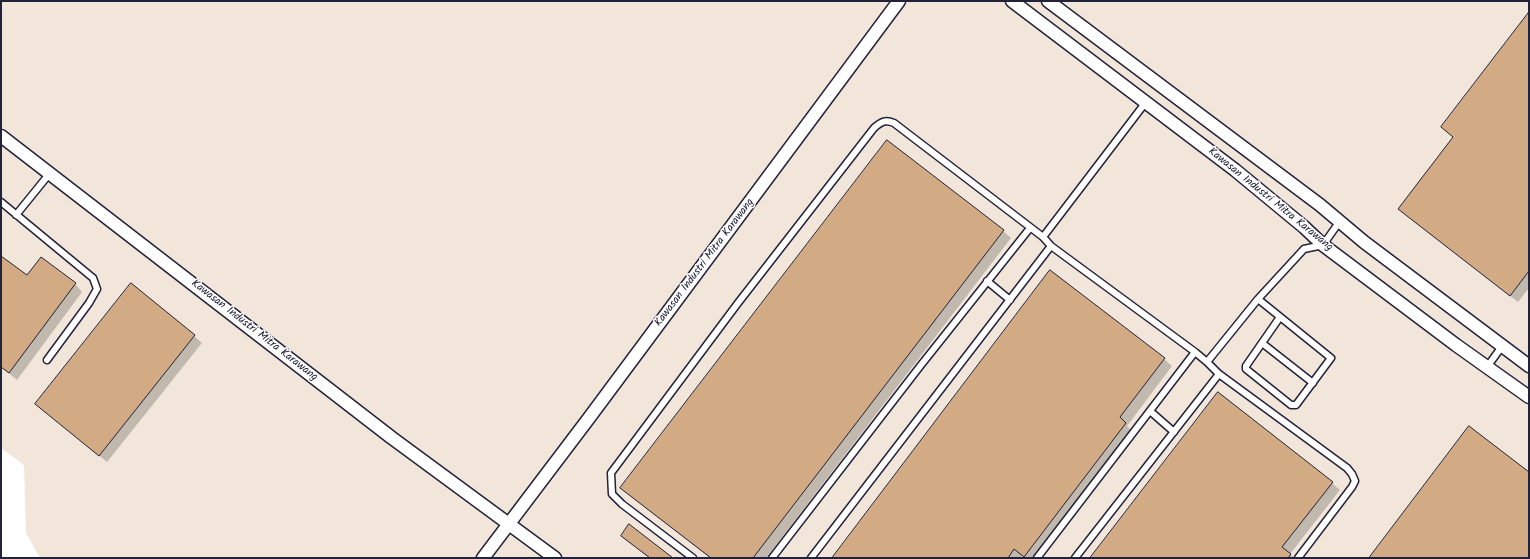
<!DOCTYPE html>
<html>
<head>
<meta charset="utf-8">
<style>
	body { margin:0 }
	#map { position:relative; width:1530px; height:559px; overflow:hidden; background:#fff; font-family:Kalam,sans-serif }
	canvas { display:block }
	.frame { position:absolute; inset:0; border:2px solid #22223b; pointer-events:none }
</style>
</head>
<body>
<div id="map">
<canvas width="1530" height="559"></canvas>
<div class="frame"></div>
</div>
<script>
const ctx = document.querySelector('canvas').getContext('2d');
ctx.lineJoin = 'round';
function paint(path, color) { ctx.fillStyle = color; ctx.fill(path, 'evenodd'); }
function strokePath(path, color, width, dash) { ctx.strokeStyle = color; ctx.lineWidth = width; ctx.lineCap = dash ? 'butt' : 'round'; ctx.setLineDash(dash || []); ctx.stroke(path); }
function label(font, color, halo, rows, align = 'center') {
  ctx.font = font + ' Kalam,sans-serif'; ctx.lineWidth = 3; ctx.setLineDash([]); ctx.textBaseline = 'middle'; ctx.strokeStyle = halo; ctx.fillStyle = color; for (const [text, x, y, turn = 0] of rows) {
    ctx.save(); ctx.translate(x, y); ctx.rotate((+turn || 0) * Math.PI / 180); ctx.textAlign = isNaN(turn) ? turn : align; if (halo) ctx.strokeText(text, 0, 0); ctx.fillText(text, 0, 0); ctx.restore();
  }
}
const built = new Path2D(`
	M 1,1 L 1529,1 L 1529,558 L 40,558 L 26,533 L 24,465 L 1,448 Z`);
const shadow = new Path2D(`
	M 1529,14 L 1529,288 L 1518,302 L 1407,216 L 1399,209 L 1453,137 L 1442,127 Z
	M 1003,231 L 1011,238 L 766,558 L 710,558 L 629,495 L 622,488 Z
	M 1,257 L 27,277 L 75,284 L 82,292 L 17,380 L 1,367 Z
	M 194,336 L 202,343 L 107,462 L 37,404 Z
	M 1164,359 L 1172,366 L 1127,426 L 1133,432 L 1037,558 L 1025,558 L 1022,556 L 1021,558 L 833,558 Z
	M 1332,483 L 1340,490 L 1290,554 L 1294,558 L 1091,558 Z
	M 622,535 L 672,558 L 649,558 Z`);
const building = new Path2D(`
	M 1529,12 L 1529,271 L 1510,296 L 1398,209 L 1453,137 L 1441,127 Z
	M 887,140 L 1004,230 L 753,558 L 711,558 L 620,488 Z
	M 1,256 L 27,275 L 41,257 L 76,283 L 9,373 L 1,367 Z
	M 1050,270 L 1165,358 L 1120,417 L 1126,423 L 1024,557 L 1014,549 L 1008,558 L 832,558 Z
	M 131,283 L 195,335 L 99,456 L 35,404 Z
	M 1218,392 L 1333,482 L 1282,547 L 1291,554 L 1288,558 L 1090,558 Z
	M 1469,426 L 1529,472 L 1529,558 L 1369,558 Z
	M 629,524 L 673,558 L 650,558 L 621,536 Z`);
const service = new Path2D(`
	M 1,202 L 93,278 L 97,289 L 89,303 L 47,360
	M 16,215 L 50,173
	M 1043,237 L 1146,102
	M 987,281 L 1010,300
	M 1258,299 L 1331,358 L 1296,405 L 1291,405 L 1246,369 L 1246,366 L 1280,317
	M 1262,343 L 1313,383
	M 1207,362 L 1258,299 L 1304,249 L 1323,245 L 1340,221
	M 1487,367 L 1503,345
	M 1150,411 L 1174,432
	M 693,558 L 622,504 L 612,494 L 611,473 L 738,303 L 874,128 C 881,122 885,119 894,123 L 1043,237 L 1051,246 L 1195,352 L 1207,362 L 1219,374 L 1347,468 L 1352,474 L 1355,481 L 1352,487 L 1298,558
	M 772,558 L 921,365 L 1030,228
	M 811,558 L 1051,246
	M 1037,558 L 1195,352
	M 1075,558 L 1219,374`);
const minor = new Path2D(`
	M 1012,1 L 1235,170 L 1304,227 L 1323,245 L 1456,345 L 1529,397
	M 1048,1 L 1320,205 L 1364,242 L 1529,366
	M 1,136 L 392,438 L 555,558
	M 483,558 L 589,418 L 899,1`);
const streetNames = [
	["Kawasan Industri Mitra Karawang",1270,200,39],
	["Kawasan Industri Mitra Karawang",705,263,-53],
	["Kawasan Industri Mitra Karawang",254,331,38]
];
paint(built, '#f2e6da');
paint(shadow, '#0003');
paint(building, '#d2aa83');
strokePath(building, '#22223b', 1);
strokePath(service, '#22223b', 9);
strokePath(minor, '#22223b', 15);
strokePath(service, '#fff', 6);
strokePath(minor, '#fff', 12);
label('11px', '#22223b', '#fff', streetNames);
</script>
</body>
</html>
